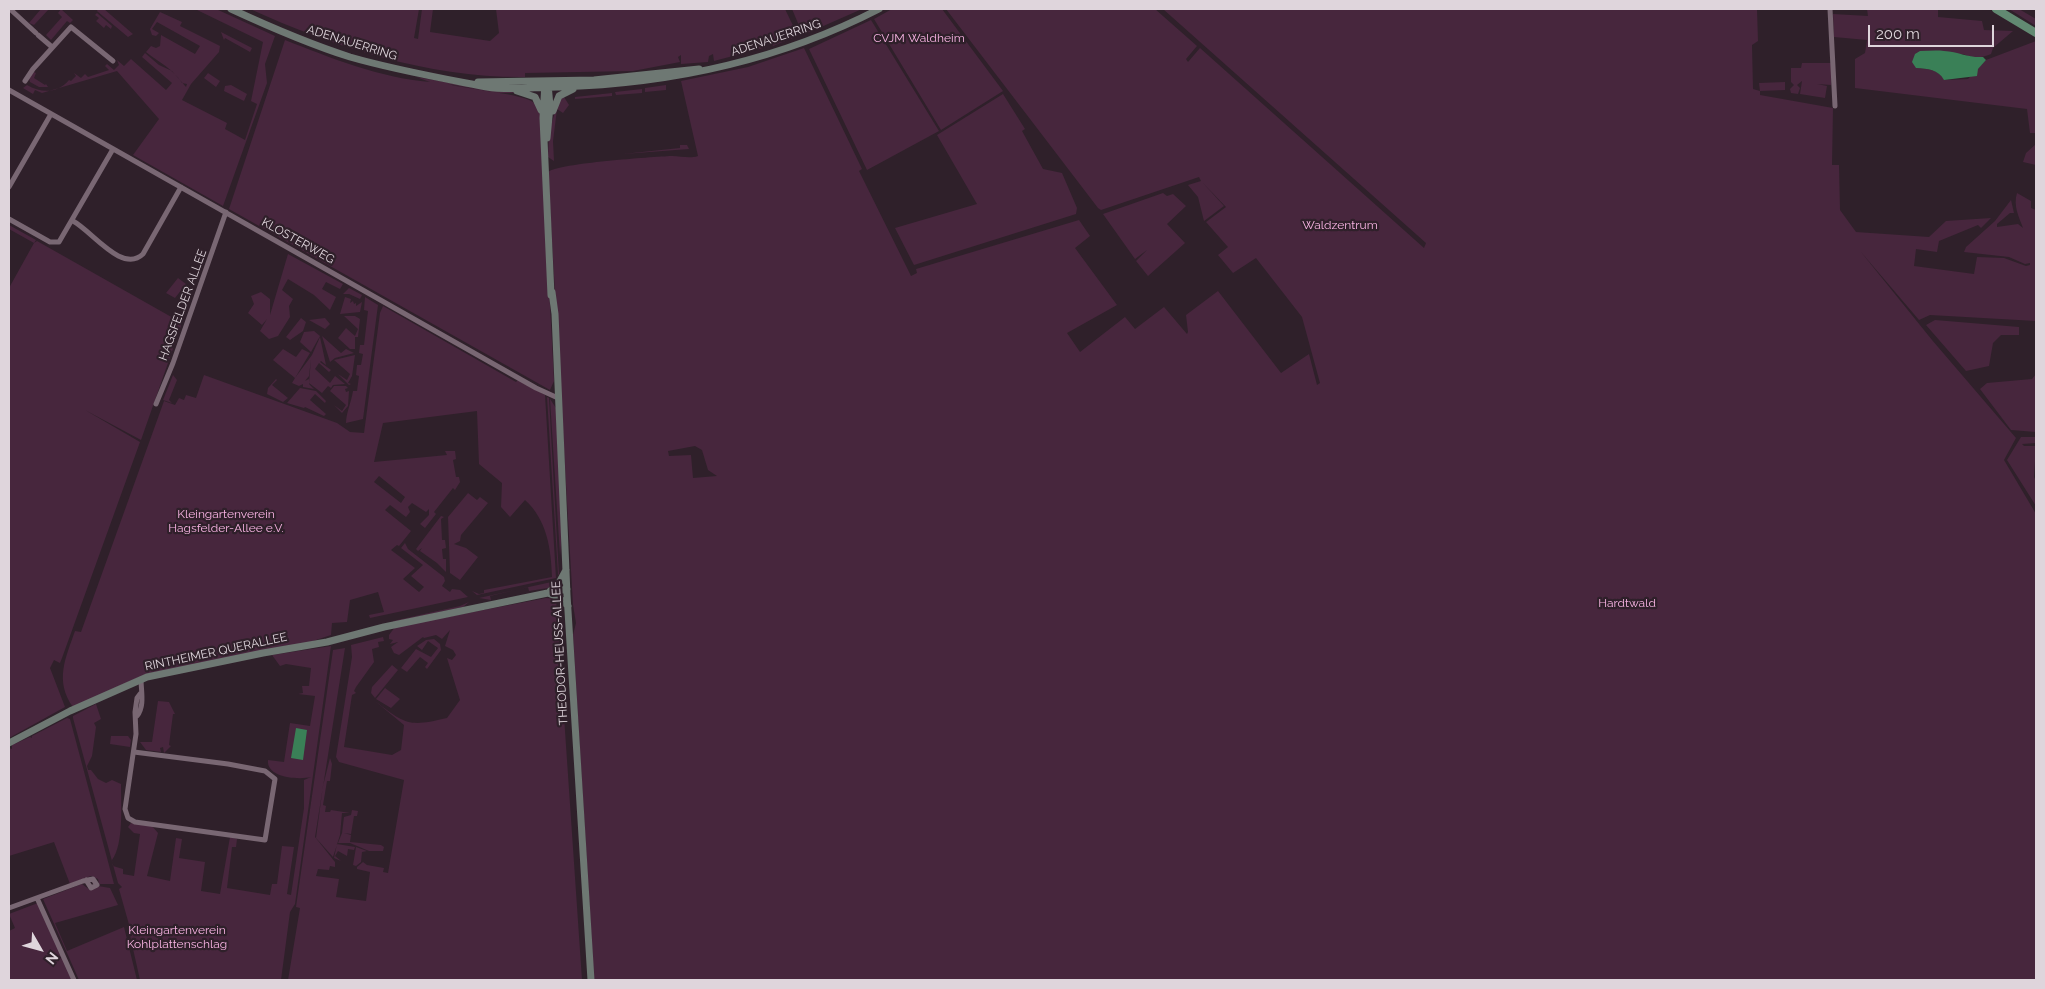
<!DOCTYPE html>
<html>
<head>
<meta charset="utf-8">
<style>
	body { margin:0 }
	#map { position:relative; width:2045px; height:989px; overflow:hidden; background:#2f202a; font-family:Raleway,sans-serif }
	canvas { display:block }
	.frame { position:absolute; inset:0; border:10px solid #dfd5dc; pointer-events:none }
	.north { position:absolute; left:15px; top:924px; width:50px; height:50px; -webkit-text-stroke:4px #2f202a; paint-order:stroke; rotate:128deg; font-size:14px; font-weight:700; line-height:20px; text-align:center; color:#dfd5dc }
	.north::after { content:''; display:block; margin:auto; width:18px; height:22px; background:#dfd5dc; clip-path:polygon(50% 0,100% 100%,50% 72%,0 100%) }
	.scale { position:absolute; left:1868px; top:25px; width:126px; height:22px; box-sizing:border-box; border:2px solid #dfd5dc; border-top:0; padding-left:6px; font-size:15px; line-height:18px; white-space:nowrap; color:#dfd5dc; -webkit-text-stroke:4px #2f202a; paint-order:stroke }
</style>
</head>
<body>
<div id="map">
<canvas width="2045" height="989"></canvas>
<div class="frame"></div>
<div class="north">N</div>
<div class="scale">200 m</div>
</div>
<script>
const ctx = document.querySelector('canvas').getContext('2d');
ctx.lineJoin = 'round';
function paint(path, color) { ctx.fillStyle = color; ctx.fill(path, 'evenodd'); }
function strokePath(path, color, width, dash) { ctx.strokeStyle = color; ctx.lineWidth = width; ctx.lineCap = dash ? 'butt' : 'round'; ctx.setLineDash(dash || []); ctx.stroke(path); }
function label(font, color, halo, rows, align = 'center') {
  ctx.font = font + ' Raleway,sans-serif'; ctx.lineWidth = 4.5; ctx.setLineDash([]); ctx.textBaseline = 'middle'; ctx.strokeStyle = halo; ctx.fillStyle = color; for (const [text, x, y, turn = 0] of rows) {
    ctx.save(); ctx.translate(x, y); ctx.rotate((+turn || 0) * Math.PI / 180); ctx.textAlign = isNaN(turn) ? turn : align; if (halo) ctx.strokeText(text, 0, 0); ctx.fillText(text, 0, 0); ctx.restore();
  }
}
const green = new Path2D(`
	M 41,9 L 49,9 L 34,25 L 29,23 Z
	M 61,9 L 73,20 L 70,23 L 67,21 L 51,40 L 46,35 L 62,17 L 58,13 Z
	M 98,9 L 104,9 L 133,34 L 128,37 L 97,11 Z
	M 195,9 L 216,9 L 275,36 L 265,64 L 267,83 L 223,206 L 133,155 L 159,119 L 117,71 L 42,93 L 35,90 L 33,94 L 23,88 L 27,85 C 41,93 57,94 69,80 L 71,81 L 76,76 L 74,73 L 81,78 L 85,74 L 88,77 L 109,70 L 105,66 L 107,64 L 114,70 L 119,65 L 117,60 L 124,66 L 131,59 L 166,90 L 172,83 L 142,57 L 145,53 L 159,65 L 172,71 L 186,87 L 187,84 L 182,83 C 172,68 160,63 146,52 L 151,46 L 156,48 L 160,46 L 161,35 L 195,54 L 200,46 L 157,22 L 152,29 L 159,33 L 156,36 L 152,35 L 150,29 L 160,12 L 182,22 L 180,26 L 220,46 L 219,52 L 191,84 L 182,100 L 227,123 L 225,129 L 245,140 L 257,104 L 251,101 L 263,42 Z
	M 250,9 L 419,9 L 414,38 L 418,39 L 422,9 L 433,9 L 430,32 L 490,41 L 499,33 L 496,9 L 785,9 L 798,36 L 773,46 L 768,35 L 763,37 L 767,47 L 714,61 L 713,54 L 709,56 L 708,62 L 681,64 L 681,55 L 678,57 L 680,62 L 633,71 L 525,73 L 525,77 C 430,78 336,48 250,9 Z
	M 792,9 L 862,9 L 803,35 Z
	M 892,9 L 942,9 L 1003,91 L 941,130 L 874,19 Z
	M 946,9 L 1155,9 L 1197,46 L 1186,59 L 1188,62 L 1200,48 L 1424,248 L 1426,243 L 1163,9 L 1757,9 L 1758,41 L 1752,45 L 1753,89 L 1760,91 L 1759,83 L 1785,82 L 1785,90 L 1760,91 L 1760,95 L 1833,108 L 1832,165 L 1839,165 L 1840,210 L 1856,232 L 1929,237 L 1946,221 L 1991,218 L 1981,228 L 1978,225 L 1939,241 L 1937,252 L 1916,249 L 1914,266 L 1974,274 L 1977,257 L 2004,258 L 2026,266 L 2030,265 L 2030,263 L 2025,264 L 2009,257 L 1964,252 L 1966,247 L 1995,221 L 2011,200 L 2014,213 L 2010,213 L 1997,224 L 1997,227 L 2018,224 L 2023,228 C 2019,217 2013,206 2017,193 L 2031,201 L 2031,208 L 2036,210 L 2036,321 L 1930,315 L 1919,320 L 1861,252 L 1932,340 L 2016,438 L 2004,460 L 2036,514 L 2036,980 L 594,980 L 573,635 L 576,623 L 573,605 L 548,172 C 560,163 651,157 672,156 C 681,156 689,159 698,156 L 681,81 L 748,67 L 804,48 L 862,169 L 859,171 L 911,276 L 917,273 L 916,269 L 1079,220 L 1090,236 L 1075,248 L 1117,305 L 1067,333 L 1080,352 L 1125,317 L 1135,329 L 1164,307 L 1187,334 L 1188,332 L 1186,315 L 1218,291 L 1281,373 L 1309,354 L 1317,385 L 1320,383 L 1302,317 L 1256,258 L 1233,273 L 1218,255 L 1228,247 L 1206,222 L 1226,207 L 1202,182 L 1224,206 L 1204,221 L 1198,197 L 1188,185 L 1201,181 L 1199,177 L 1101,210 L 1098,208 ZM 695,446 L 702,450 L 708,470 L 717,476 L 693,478 L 691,455 L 669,456 L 668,451 Z
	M 1867,9 L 1938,9 L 1938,17 L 1982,21 L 1984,30 L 2013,31 L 1993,48 L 1991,54 C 1981,58 1973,59 1963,54 L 1916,68 C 1928,69 1938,69 1945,80 L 1968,79 L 1986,60 L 2036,41 L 2036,133 L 2030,133 L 2027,109 L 1855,88 L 1855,59 L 1865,53 L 1867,40 L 1834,37 L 1833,14 L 1868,16 Z
	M 2009,9 L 2019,9 L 2036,19 L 2036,26 Z
	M 97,13 L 112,26 L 111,29 L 106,25 L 104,28 L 96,21 L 99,18 L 95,15 Z
	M 871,20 L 939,131 L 867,170 L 809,49 Z
	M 221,32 L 252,48 L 250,52 L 225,38 L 224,40 Z
	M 285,40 C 331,58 380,78 430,82 L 416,77 L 498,91 L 521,93 L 500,93 L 448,84 C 464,89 526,94 534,103 L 536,101 L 540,114 L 554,381 L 550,390 L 229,209 Z
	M 1802,63 L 1831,63 L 1831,85 L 1817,84 L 1827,86 L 1825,98 L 1800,94 L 1802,81 L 1797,85 L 1800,88 L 1798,94 L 1791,93 L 1790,89 L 1794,85 L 1791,82 L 1791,68 L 1801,68 Z
	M 34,72 L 36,73 L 34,78 L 45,85 L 46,84 L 48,87 L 39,87 L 30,82 L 29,78 Z
	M 208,73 L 220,81 L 216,87 L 204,78 Z
	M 231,85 L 247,94 L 244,101 L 224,91 L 225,86 Z
	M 666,85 L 666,90 L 645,92 L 645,88 Z
	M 642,89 L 642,93 L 616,95 L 615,92 Z
	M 612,93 L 612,96 L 575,99 L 575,97 Z
	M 1003,94 L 1025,129 L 1022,131 L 1043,169 L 1062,173 L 1077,208 L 1076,214 L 914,265 L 895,228 L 977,204 L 937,135 Z
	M 564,97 L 569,105 L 563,113 L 557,109 L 553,141 L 554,161 L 548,157 L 549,132 L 559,99 Z
	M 2036,144 L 2036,165 L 2023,162 L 2026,153 Z
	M 680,145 L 687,145 L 689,149 L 623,154 L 680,148 Z
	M 1163,193 L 1167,196 L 1173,194 L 1186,206 L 1167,224 L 1185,243 L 1148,276 L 1136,261 L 1147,250 L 1135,259 L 1103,214 Z
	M 9,225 L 36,240 L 34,243 L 37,241 L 182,323 L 141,440 L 85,410 L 140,442 L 62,658 L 60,663 L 54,660 L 50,668 L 65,707 L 9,738 L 9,288 L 34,243 L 9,229 Z
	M 288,254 L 343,284 L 340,289 L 326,282 L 322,289 L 336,297 L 330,310 L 314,295 L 288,279 L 282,290 L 293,299 L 289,306 L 290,317 L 278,336 L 269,339 L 260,331 L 267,319 L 262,325 L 248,313 L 254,304 L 251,296 L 261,292 L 270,299 L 270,315 Z
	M 178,278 L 186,284 L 175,298 L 166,293 Z
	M 349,288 L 362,295 L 360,299 L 349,294 L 343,294 Z
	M 345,297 L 351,299 L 350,303 L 353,301 L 354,304 L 356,303 L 356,306 L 362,302 L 360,312 L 340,314 Z
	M 365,297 L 378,305 L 363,419 L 346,423 C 346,413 351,403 353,391 L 357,391 L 359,376 L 356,375 L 357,365 L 361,365 L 363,354 L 359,353 L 360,345 L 364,345 L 368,311 L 364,310 Z
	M 383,306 L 516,382 L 518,380 L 545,395 L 556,578 L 477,595 L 472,591 L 479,594 L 484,593 L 484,590 L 552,577 C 551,548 547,520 525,500 L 510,517 L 501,507 L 502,483 L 479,464 L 477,411 L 383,423 L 374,462 L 447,455 L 445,451 L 455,451 L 456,459 L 453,460 L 456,477 L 459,477 L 460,482 L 455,490 L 453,488 L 434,512 L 436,514 L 425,528 L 420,524 L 429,515 L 429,509 L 426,512 L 412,503 L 408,507 L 410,512 L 406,517 L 390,505 L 385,510 L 411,531 L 399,546 L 397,545 L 391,550 L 415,568 L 403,579 L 419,592 L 424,587 L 411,576 L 423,565 L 401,548 L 405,543 L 408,549 L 444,577 L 445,581 L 442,586 L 450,592 L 452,589 L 460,590 L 468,597 L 370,618 L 369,615 L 384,612 L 378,592 L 350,600 L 347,622 L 332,623 L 331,635 L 310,642 L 146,674 L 73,707 C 54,681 66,657 75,631 L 81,632 L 164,401 L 175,405 L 179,398 L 184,400 L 186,395 L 196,398 L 204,375 L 337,423 L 350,432 L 364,433 L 380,313 ZM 379,476 L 405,497 L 401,503 L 374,482 Z
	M 344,316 L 355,316 L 360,319 L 358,337 L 355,337 L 355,349 L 350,349 L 338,338 L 346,328 L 355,336 L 358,329 Z
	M 301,318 L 306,322 L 303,331 L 290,340 L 286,337 Z
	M 325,318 L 330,324 L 325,329 L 309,320 Z
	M 1935,320 L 2019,327 L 2019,335 L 2001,335 L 1993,343 L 1989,366 L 1966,371 L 1926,325 Z
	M 314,331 L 320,336 L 311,352 L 300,342 L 304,332 Z
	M 322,336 L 341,353 L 346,349 L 354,353 L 335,358 L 330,362 Z
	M 320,337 L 326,365 L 321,361 L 320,362 L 331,370 L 329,372 L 319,363 L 315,369 L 330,383 L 335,376 L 345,384 L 333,385 L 331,388 L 328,386 L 322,393 L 309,383 L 311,359 L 309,376 L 305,381 L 309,379 L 309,384 L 314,389 L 303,387 L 303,384 L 299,386 L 292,383 L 295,378 L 273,360 L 283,349 L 296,357 L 302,349 L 310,353 L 295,378 L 312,355 Z
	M 355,355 L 352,376 L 348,383 L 351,384 L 349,385 L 338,374 L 347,380 L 350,374 L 334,360 Z
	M 2036,374 L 2036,432 L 2011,430 L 1980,389 L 1987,383 L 2032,379 Z
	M 173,375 L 177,380 L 169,400 L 172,403 L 163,400 Z
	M 276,379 L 277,380 L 272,385 L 288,398 L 283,402 L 267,394 L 268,388 Z
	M 334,386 L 346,386 L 348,388 L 345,389 L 346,392 L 349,391 L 348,406 L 342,413 L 334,405 L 342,411 L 346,405 L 330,391 Z
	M 300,388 L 316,391 L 326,401 L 325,403 L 315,394 L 310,400 L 326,414 L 324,416 L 305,407 L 304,408 L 287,403 Z
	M 547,397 L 549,398 L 559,575 L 558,574 Z
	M 550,399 L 556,408 L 562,534 L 560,556 Z
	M 2021,437 L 2036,437 L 2036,443 L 2022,444 L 2024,446 L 2036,446 L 2034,477 L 2036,481 L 2036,506 L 2007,460 Z
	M 468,493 L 477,500 L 480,497 L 488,503 L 461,535 L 460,541 L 454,544 L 466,548 L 478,557 L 460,580 L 450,573 L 448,517 Z
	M 441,516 L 444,517 L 441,519 L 442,540 L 445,540 L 446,548 L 442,549 L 443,559 L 446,559 L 446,572 L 437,563 L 420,551 L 422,548 L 418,551 L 416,549 Z
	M 556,581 L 548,588 L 529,591 L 528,587 L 490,596 L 491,600 L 479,598 Z
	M 546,598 L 556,599 L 582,980 L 288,980 L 300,908 L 296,907 L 333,650 L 345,648 L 315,837 L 335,862 L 335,867 L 330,866 L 329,870 L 318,869 L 316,876 L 339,879 L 336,897 L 366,901 L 370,872 L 357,869 L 357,867 L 363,862 L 367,865 L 384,868 L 383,872 L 388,873 L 404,780 L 339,762 L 336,757 L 352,657 L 351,645 L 383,637 L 384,641 L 378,642 L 379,647 L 372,649 L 374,662 L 356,687 L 354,691 L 356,693 L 352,695 L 344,747 L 392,755 L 401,750 L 404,725 L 375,701 C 406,725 409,727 447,718 L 460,700 L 447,658 L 452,660 L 456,655 L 453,650 L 445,646 L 450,630 L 442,639 L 436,635 L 424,638 L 423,637 L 399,655 L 394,653 L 391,647 L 398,642 L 390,644 L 393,640 L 389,639 L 389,635 L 395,627 Z
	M 469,602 L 463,607 L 393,622 L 393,621 L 460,606 Z
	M 434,639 L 440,644 L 441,650 L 427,669 L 425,667 L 428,663 L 420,657 L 407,672 L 401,668 L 416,649 L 431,657 L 438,648 L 428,641 L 422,650 L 417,646 L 426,640 Z
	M 331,646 L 295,904 L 290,912 L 281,980 L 140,980 L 129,931 L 130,928 L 119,889 L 122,887 L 118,883 L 73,718 L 73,716 L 96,704 L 101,719 L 94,723 L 96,727 L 92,756 L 87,766 L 88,770 L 91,770 L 98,779 L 106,783 L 112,780 L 121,784 C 121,804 124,844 112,860 L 113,866 L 123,869 L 123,874 L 134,876 L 140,834 L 134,833 L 128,827 L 131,823 L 152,826 L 158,833 L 147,876 L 170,881 L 176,838 L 182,839 L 179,858 L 205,862 L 201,891 L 220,894 L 230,837 L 237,839 L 236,847 L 232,847 L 227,888 L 270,895 L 272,884 L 277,884 L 282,846 L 294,847 L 287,894 L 291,895 L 304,808 L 304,780 L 311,777 C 299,780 266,778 268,760 L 284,762 L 290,723 L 310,726 L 315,696 L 298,694 L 303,693 L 302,686 L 309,686 L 311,668 L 286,664 L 280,666 L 272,655 Z
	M 392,665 L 398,670 L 375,698 L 371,693 L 372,687 Z
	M 385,688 L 400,699 L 391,708 L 376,699 Z
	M 158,701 L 169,702 L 175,714 L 173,714 L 169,745 L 171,746 L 164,753 L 163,747 L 160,748 L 161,752 L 146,750 L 140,742 L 152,742 Z
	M 67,718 L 70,719 L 114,884 L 99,884 L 98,879 L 91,876 L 70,884 L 54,842 L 9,856 L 9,748 L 12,749 L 12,745 L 30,737 L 32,738 L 32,736 Z
	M 111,736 L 128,736 L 131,740 L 130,747 L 110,744 Z
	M 330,758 L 332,764 L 330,781 L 327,781 L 323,805 L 326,806 L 325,812 L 330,812 L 331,810 L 350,813 L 342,813 L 340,835 L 333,857 L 316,838 L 323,786 Z
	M 352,810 L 358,811 L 357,816 L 354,816 L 351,834 L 344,833 L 351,835 L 350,842 L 381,845 L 384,847 L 383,851 L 369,851 L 350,843 L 338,843 L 342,833 L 344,817 L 351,815 Z
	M 337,844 L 355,847 L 354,850 L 348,849 L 347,856 L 338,851 L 335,856 L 341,861 L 334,858 Z
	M 356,847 L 367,851 L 362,852 L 361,862 L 356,866 L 353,865 Z
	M 82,884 L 90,890 L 98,886 L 110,888 L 118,905 L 55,923 L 67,951 L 124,927 L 137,980 L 79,980 L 43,899 Z
	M 38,903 L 73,980 L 9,980 L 9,931 L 15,928 L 9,914 Z`);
const water = new Path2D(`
	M 1920,51 C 1928,51 1936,50 1944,51 C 1959,52 1969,58 1983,57 L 1986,60 L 1978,69 L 1977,76 L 1944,80 C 1938,69 1928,69 1916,68 L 1912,62 L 1915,54 Z
	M 296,728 L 307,730 L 303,760 L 291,758 Z`);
const street = new Path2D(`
	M 10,9 L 36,33
	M 1830,9 L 1835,106
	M 38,35 L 52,47
	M 25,81 L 33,69 L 71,27 L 113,61
	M 9,90 L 536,388 L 558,398
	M 9,187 L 51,114
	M 9,219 L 50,242 L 59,242 L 113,149
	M 73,221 C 92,231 122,274 143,254 L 181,187
	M 156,404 L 173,363 L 226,212
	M 137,716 C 145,706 141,691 141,679
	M 134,752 L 228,764 L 265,771 L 275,779 L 265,840 L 135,822 L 128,818 L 125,809 L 136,734 L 135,712 L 137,698 L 140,694
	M 37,898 L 74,980
	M 9,908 L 83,881 L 93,879 L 97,885 L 91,888 L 86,880`);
const secondary = new Path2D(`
	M 231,9 C 270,27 309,44 350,57 C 395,70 441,78 487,87 C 509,91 535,87 558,87 C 672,84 778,61 879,9
	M 478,82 L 594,80 L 699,69
	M 545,82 L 543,118 L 551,295
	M 517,91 L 535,97 L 541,110
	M 553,111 L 559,96 L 573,89
	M 547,138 L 550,106 L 548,84
	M 552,292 L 555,314 L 567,595 L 591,980
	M 550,591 L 559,583 L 566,570
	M 548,593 L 558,597 L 568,606
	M 9,743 L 70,711 L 147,677 L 263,653 L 327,642 L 384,627 L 567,589`);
const primary = new Path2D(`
	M 1996,9 L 2036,33`);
const streetNames = [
	["ADENAUERRING",776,38,-18],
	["ADENAUERRING",352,43,17],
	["KLOSTERWEG",298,241,29],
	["HAGSFELDER ALLEE",183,305,-70],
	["RINTHEIMER QUERALLEE",216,652,-12],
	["THEODOR-HEUSS-ALLEE",560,653,-93]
];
const parkNames = [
	["CVJM Waldheim",919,38],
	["Waldzentrum",1340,225],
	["Kleingartenverein",226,514],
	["Hagsfelder-Allee e.V.",226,528],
	["Hardtwald",1627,603],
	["Kleingartenverein",177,930],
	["Kohlplattenschlag",177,944]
];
paint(green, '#47263d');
paint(water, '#3a8057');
strokePath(street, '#796773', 5);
strokePath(secondary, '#6e7873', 7);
strokePath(primary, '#628972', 8);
label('12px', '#dfd5dc', '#2f202a', streetNames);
label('12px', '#f9b4e4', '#2f202a', parkNames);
</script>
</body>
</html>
